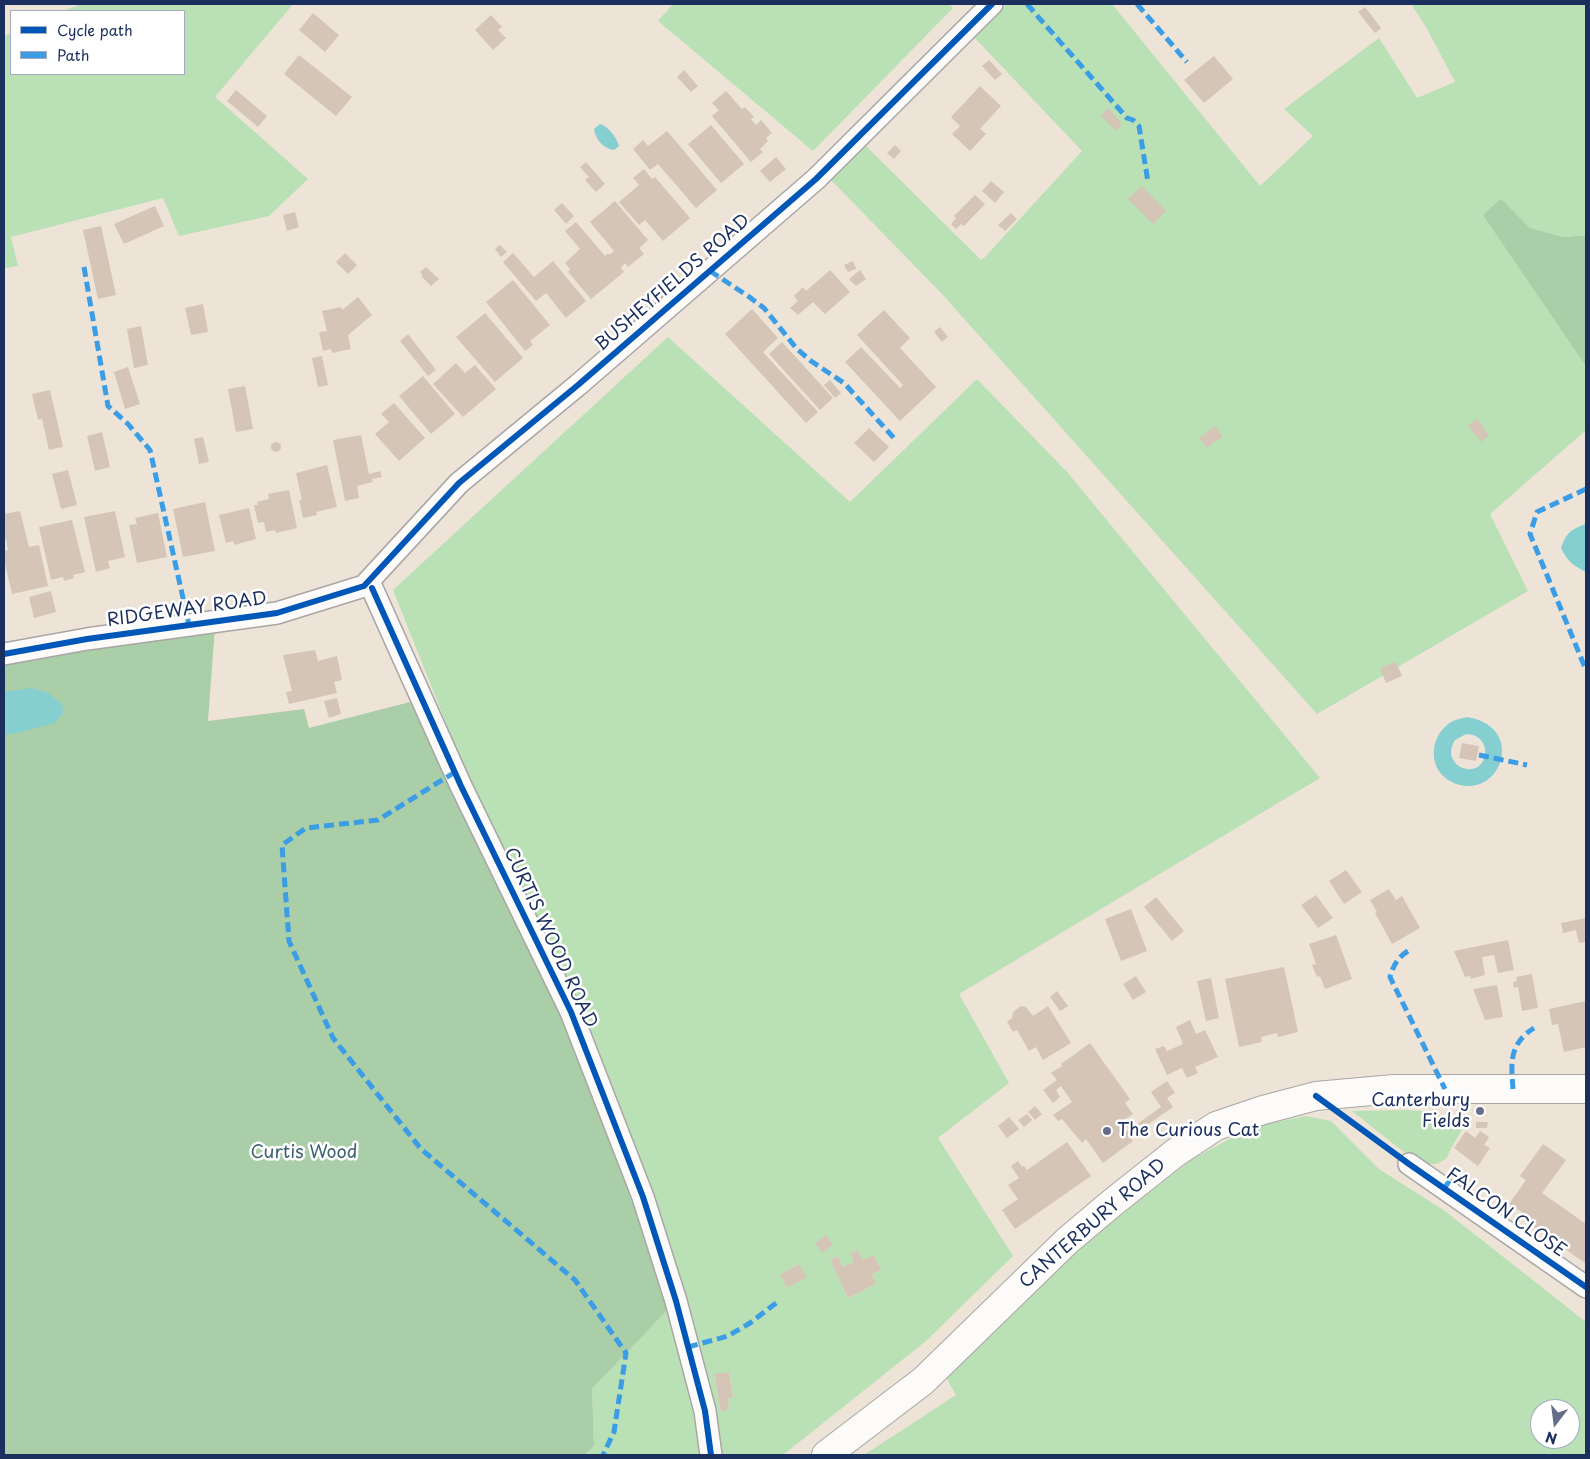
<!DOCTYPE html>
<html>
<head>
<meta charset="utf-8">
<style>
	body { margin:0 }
	#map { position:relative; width:1590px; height:1459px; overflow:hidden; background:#ede4d7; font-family:"Playpen Sans",sans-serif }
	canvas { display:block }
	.frame { position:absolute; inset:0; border:5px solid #1b2f5e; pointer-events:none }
	.legend { position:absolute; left:10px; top:10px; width:175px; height:65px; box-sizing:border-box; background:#fff; border:1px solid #a4acbf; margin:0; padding:6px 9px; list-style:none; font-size:15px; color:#1b2f5e }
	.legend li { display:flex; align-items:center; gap:10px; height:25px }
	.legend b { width:25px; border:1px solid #a4acbf }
	.north { position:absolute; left:1530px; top:1399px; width:50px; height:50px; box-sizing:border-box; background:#fff; border:1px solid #a4acbf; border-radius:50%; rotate:195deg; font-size:14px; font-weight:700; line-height:20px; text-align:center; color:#1b2f5e }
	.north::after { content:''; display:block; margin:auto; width:18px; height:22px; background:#646e88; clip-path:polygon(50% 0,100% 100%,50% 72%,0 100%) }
</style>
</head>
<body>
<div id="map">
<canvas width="1590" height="1459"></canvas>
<div class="frame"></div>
<ul class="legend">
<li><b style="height:6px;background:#0057b8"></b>Cycle path</li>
<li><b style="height:6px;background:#3b9de6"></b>Path</li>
</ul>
<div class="north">N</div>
</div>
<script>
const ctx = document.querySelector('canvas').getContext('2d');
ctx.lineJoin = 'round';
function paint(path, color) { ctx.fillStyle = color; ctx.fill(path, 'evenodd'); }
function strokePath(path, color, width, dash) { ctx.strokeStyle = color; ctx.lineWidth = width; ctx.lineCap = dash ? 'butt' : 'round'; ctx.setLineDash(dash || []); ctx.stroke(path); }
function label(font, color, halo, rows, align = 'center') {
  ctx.font = font + ' "Playpen Sans",sans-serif'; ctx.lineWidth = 5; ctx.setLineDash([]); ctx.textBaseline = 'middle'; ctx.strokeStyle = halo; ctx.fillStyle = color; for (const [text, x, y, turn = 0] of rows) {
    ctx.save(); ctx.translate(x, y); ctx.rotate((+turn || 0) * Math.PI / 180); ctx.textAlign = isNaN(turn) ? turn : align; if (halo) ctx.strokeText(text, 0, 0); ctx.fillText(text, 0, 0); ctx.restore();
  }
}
const green = new Path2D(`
	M 82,4 L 293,4 L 215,97 L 308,179 L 269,216 L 179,236 L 163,198 L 11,237 L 18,266 L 4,268 L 4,36 L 11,33 L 11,74 L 184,74 L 184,11 L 63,11 Z
	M 673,4 L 949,4 L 953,8 L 813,151 L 658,21 Z
	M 1007,4 L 1112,4 L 1260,186 L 1313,136 L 1284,109 L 1379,38 L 1417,98 L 1455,82 L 1425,25 L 1411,4 L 1586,4 L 1586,235 L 1564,237 L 1530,228 L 1501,200 L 1586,360 L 1586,430 L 1490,514 L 1528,591 L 1317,714 L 942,294 L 830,179 L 864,144 L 981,260 L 985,257 L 1082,151 L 973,36 Z
	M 668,337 L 850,502 L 977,379 L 1067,472 L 1320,778 L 959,994 L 1009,1083 L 938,1138 L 1013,1256 L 926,1341 L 783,1455 L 722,1455 L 685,1296 L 711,1455 L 585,1455 L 594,1446 L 592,1389 L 676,1301 L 393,590 ZM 858,1250 L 863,1260 L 874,1256 L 881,1270 L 872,1274 L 876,1284 L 848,1298 L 830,1260 L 838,1256 L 843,1267 L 854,1262 L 850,1254 ZM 799,1264 L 806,1277 L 787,1288 L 780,1275 ZM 729,1372 L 733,1397 L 728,1398 L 729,1408 L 721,1412 L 714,1375 Z
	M 1405,1110 L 1421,1111 L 1464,1122 C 1464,1130 1450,1147 1447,1158 L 1437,1164 L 1425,1164 L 1400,1149 L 1352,1111 Z
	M 1306,1116 L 1331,1121 L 1379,1169 L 1445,1211 L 1586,1322 L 1586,1455 L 864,1455 L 956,1395 L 944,1374 L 1095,1235 L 1191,1160 L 1251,1127 ZM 1540,1409 L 1570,1409 L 1570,1439 L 1540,1439 Z`);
const forest = new Path2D(`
	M 1501,199 L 1530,228 L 1564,237 L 1586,235 L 1586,366 L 1483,215 Z
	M 215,627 L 208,721 L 304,709 L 309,728 L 410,702 L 455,772 L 571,1012 L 676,1301 L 592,1389 L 594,1446 L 585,1455 L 4,1455 L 4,653 Z`);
const water = new Path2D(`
	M 600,124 C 608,126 617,138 619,146 L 614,150 C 604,149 595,139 594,129 Z
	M 1586,524 L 1586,572 C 1574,566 1567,561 1561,548 C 1567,532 1570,530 1586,524 Z
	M 32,688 L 48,693 L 62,704 L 63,713 L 55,723 L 17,733 L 4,735 L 4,692 Z
	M 1467,717 C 1527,727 1501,799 1457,784 C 1450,782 1444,778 1439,771 C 1430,757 1433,737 1446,726 C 1452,720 1459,719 1467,717 ZM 1466,734 C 1493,734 1490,772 1467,769 C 1461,768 1457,766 1454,761 C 1449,754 1451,747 1455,740 Z`);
const building = new Path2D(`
	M 1365,7 L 1381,28 L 1375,33 L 1358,12 Z
	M 313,13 L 339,35 L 325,52 L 299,30 Z
	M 491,15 L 502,27 L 498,30 L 506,38 L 493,50 L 475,30 Z
	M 299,55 L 352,97 L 336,116 L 284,74 Z
	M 1214,56 L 1233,79 L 1204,103 L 1184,80 Z
	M 989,60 L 1002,74 L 995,80 L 982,66 Z
	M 684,70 L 698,86 L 691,92 L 677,77 Z
	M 980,86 L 1001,106 L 980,129 L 986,134 L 970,151 L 952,134 L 960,126 L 951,117 Z
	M 236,90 L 267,116 L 258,127 L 227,101 Z
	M 726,91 L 742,109 L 745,107 L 754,117 L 751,119 L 756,125 L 761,120 L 772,133 L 766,138 L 768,141 L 760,149 L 763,152 L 751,162 L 712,116 L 719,110 L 712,103 Z
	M 1109,108 L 1122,124 L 1115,131 L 1101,115 Z
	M 711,125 L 744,164 L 721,183 L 688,144 Z
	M 667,131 L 717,190 L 696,208 L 658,164 L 650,170 L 633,149 L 643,140 L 648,146 Z
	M 895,145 L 901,151 L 894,159 L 887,153 Z
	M 776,157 L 786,169 L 770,182 L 760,171 Z
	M 586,162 L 605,184 L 596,192 L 585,180 L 589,177 L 580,167 Z
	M 644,169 L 652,179 L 655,177 L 690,218 L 663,241 L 645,220 L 639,225 L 619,202 L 639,185 L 633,178 Z
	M 991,181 L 1004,192 L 995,203 L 982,191 Z
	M 1142,186 L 1166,211 L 1153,224 L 1128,199 Z
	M 975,195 L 985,204 L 964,226 L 961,224 L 956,229 L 951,224 L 956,218 L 954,216 Z
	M 615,201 L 648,240 L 639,248 L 644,254 L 628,267 L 625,263 L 621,268 L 624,272 L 591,299 L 568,272 L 570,269 L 565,263 L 580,249 L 565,231 L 576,222 L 605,256 L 608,253 L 609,255 L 614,251 L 590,222 Z
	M 562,203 L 574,216 L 566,224 L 554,210 Z
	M 155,206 L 164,226 L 124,244 L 114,224 Z
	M 295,212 L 299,227 L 287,231 L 283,215 Z
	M 1011,213 L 1017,219 L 1005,231 L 998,225 Z
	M 101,226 L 116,295 L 98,299 L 83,230 Z
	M 500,245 L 507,252 L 501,257 L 495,249 Z
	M 345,253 L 357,265 L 348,274 L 336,262 Z
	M 513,253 L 534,277 L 553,261 L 586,301 L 566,318 L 546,293 L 536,301 L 503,262 Z
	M 853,261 L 856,269 L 848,272 L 844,265 Z
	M 426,267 L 439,279 L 431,286 L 421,276 L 423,275 L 420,272 Z
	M 830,270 L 850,292 L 825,314 L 813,302 L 798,315 L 790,308 L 798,301 L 794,296 L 803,287 L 806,291 Z
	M 860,270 L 866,279 L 856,286 L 849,279 Z
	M 513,280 L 550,325 L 530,341 L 533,345 L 525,351 L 486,302 Z
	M 358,297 L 372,315 L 348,335 L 351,349 L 332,353 L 331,349 L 323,351 L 319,332 L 327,331 L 322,311 L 341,307 L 342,310 Z
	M 203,304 L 208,332 L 191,335 L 185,308 Z
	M 752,309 L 778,338 L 763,352 L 818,412 L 806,423 L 725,334 Z
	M 884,310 L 910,338 L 900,348 L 936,387 L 900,421 L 845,362 L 861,347 L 900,388 L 903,385 L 857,335 Z
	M 485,313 L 523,358 L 495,382 L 456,337 Z
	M 141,326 L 148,365 L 134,368 L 127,329 Z
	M 940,327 L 948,337 L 942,342 L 934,332 Z
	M 408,334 L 436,370 L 428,376 L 400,341 Z
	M 782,342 L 833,398 L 820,410 L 769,354 Z
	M 322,356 L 328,385 L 318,387 L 312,358 Z
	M 456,363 L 465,373 L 475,365 L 496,389 L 463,417 L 433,384 Z
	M 128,367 L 140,404 L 125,409 L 114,372 Z
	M 423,376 L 455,414 L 431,434 L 399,396 Z
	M 830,380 L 841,393 L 835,398 L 824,385 Z
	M 245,386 L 253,429 L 236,432 L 228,389 Z
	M 50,390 L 63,447 L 49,450 L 42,419 L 38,420 L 32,394 Z
	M 394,403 L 425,438 L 399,461 L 375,434 L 389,422 L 381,414 Z
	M 1477,419 L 1489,435 L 1481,442 L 1468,426 Z
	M 1215,426 L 1223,436 L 1207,448 L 1199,438 Z
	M 869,428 L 889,447 L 874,462 L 854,443 Z
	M 102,432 L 110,467 L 95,471 L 87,436 Z
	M 361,435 L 369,474 L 380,471 L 382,477 L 372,479 L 373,482 L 357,486 L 359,498 L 345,501 L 333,440 Z
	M 203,437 L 209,462 L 199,464 L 194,439 Z
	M271 447a5 5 0 1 1 10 0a5 5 0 1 1-10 0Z
	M 327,465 L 337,507 L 316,512 L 317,515 L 303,518 L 299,500 L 302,500 L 296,473 Z
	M 68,470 L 77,505 L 61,509 L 52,474 Z
	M 289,490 L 297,528 L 276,533 L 275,530 L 266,532 L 264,522 L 258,523 L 254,505 L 258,505 L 257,502 L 269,499 L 268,494 Z
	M 205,502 L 215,551 L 183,557 L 173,509 Z
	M 249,508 L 256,539 L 234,545 L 233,541 L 226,543 L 219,515 Z
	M 20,511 L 29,547 L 39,545 L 48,586 L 12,594 L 4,559 L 4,551 L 8,550 L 6,539 L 4,539 L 4,514 Z
	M 115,511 L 125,557 L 108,561 L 110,568 L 96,572 L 84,517 Z
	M 158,513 L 167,557 L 137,563 L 129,525 L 137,524 L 135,518 Z
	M 72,520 L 85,572 L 73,575 L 74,578 L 64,581 L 63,577 L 51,580 L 39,527 Z
	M 51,591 L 56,612 L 34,618 L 29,597 Z
	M 315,650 L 318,661 L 337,656 L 342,680 L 334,682 L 337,693 L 289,704 L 286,692 L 292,691 L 283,655 Z
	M 1396,662 L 1402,676 L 1386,683 L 1380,668 Z
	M 337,698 L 341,714 L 329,718 L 324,701 Z
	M 1462,743 L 1479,746 L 1476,761 L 1459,758 Z
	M 1346,870 L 1362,892 L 1344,904 L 1329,881 Z
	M 1389,889 L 1396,900 L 1402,896 L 1420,928 L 1392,944 L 1375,913 L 1377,912 L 1370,900 Z
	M 1316,895 L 1333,918 L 1318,928 L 1301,905 Z
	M 1156,897 L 1184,931 L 1172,941 L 1144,907 Z
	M 1131,909 L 1147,951 L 1121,961 L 1105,919 Z
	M 1586,918 L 1586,942 L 1579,943 L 1576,930 L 1563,933 L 1561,923 Z
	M 1336,935 L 1352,979 L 1325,989 L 1320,976 L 1317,977 L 1312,965 L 1316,964 L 1309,944 Z
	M 1508,940 L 1514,970 L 1498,973 L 1494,955 L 1482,957 L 1485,975 L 1471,979 L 1470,976 L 1465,977 L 1454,951 Z
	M 1284,967 L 1298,1032 L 1278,1037 L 1277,1033 L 1261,1037 L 1262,1042 L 1239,1047 L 1225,979 Z
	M 1532,974 L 1538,1008 L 1522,1011 L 1518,987 L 1514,988 L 1513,982 L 1517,981 L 1516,977 Z
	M 1136,976 L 1146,992 L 1133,1000 L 1123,984 Z
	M 1211,978 L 1219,1018 L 1206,1021 L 1197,981 Z
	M 1497,985 L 1503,1017 L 1485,1020 L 1473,989 Z
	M 1057,991 L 1068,1006 L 1060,1011 L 1050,997 Z
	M 1586,1001 L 1586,1047 L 1564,1052 L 1558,1024 L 1552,1025 L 1549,1009 Z
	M 1021,1006 L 1026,1007 L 1033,1016 L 1048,1006 L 1071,1043 L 1043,1060 L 1036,1047 L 1029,1051 L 1017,1030 L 1013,1032 L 1007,1022 L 1012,1018 L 1013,1012 Z
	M 1190,1020 L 1196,1034 L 1205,1030 L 1218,1057 L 1195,1067 L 1198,1073 L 1187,1078 L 1182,1068 L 1167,1075 L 1155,1049 L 1164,1046 L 1167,1051 L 1183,1044 L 1176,1027 Z
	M 1090,1043 L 1130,1099 L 1125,1103 L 1133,1114 L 1124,1120 L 1129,1126 L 1124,1129 L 1126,1132 L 1161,1107 L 1151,1092 L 1167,1081 L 1175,1093 L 1167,1098 L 1173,1107 L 1130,1137 L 1133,1141 L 1103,1163 L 1086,1139 L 1082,1143 L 1062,1119 L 1058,1121 L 1053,1115 L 1072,1102 L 1061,1086 L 1056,1090 L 1060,1097 L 1053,1103 L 1043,1090 L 1057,1080 L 1051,1073 L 1062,1066 L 1061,1064 Z
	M 1035,1106 L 1042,1114 L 1035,1120 L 1028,1112 Z
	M 1027,1114 L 1032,1120 L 1024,1127 L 1018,1120 Z
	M 1009,1117 L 1019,1129 L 1007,1138 L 998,1126 Z
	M 1476,1122 L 1488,1122 L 1487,1128 L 1476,1128 Z
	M 1466,1131 L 1475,1138 L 1480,1131 L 1489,1137 L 1484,1145 L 1490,1148 L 1478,1166 L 1454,1148 Z
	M 1067,1142 L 1091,1176 L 1015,1229 L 1002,1210 L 1018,1199 L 1008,1185 L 1019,1178 L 1011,1166 L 1018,1161 L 1022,1167 L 1024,1166 L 1027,1170 Z
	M 1543,1144 L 1566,1160 L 1542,1193 L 1586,1224 L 1585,1263 L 1534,1227 L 1536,1225 L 1521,1215 L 1523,1213 L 1509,1204 L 1526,1180 L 1520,1176 Z
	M 826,1235 L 833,1244 L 822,1253 L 815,1243 Z
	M 858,1250 L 863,1260 L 874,1255 L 881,1270 L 872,1274 L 876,1284 L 848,1298 L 830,1260 L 838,1256 L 843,1267 L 854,1262 L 850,1254 Z
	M 799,1264 L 807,1277 L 787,1288 L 780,1275 Z
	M 729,1372 L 733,1398 L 728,1398 L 729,1409 L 721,1412 L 714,1374 Z`);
const minor = new Path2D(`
	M 372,588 L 461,786 L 571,1012 L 643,1197 L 676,1301 L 705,1411 L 711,1455
	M 4,654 L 87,639 L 277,613 L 364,586 L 459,483 L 578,385 L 816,179 L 992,4
	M 1409,1164 L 1586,1287`);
const primary = new Path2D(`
	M 826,1455 L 923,1381 L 1067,1241 L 1112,1203 L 1175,1153 L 1216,1126 L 1263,1110 L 1316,1096 L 1394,1089 L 1586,1089`);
const quiet = new Path2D(`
	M 1027,4 L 1127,118 L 1133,120 L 1139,126 L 1148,182
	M 1137,4 L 1187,62
	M 84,267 L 108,406 L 128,424 L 150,450 L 189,625
	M 710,271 L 748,296 L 764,308 L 797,349 L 811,361 L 844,383 L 894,438
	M 1586,489 L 1537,512 L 1530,534 L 1586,670
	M 1479,755 L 1527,765
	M 455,772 L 378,820 L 306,828 L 282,845 L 289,941 L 333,1038 L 421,1149 L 575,1280 L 626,1353 L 614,1432 L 603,1455
	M 1408,951 C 1398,957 1393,966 1390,977 L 1445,1089
	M 1513,1089 C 1511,1062 1509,1044 1534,1028
	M 1444,1189 L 1458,1167
	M 688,1347 L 728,1336 L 750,1323 L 780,1300`);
const cycleway = new Path2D(`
	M 372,588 L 461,786 L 571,1012 L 643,1197 L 676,1301 L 705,1411 L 711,1455
	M 4,654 L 87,639 L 277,613 L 364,586 L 459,483 L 578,385 L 816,179 L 992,4
	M 1316,1096 L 1409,1164 L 1586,1287`);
const markers = [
	[1480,1111,5,"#646e88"],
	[1107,1131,5,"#646e88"]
];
const streetNames = [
	["BUSHEYFIELDS ROAD",673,283,-41],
	["RIDGEWAY ROAD",187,610,-8],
	["CURTIS WOOD ROAD",550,938,65],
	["FALCON CLOSE",1506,1213,35],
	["CANTERBURY ROAD",1093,1224,-41]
];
const poiNames = [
	["Canterbury",1470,1101],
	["Fields",1470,1122],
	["The Curious Cat",1117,1131,"left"]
];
const parkNames = [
	["Curtis Wood",304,1153]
];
paint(green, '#bae0b5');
paint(forest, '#aacea8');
paint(water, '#85cfd1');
paint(building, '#d4c5b7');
strokePath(minor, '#a9a6a5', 24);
strokePath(primary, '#a9a6a5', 30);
strokePath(minor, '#fcfbf9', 21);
strokePath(primary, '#fcfbf9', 28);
strokePath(quiet, '#3b9de6', 5, [10, 5]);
strokePath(cycleway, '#0057b8', 6);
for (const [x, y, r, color] of markers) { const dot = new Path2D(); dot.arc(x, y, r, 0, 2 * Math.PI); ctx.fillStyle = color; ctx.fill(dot); strokePath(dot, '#fff', 2); }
label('18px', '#1b2f5e', '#fff', streetNames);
label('18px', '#1b2f5e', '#fff', poiNames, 'right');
label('18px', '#3e6370', '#fff', parkNames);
</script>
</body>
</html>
